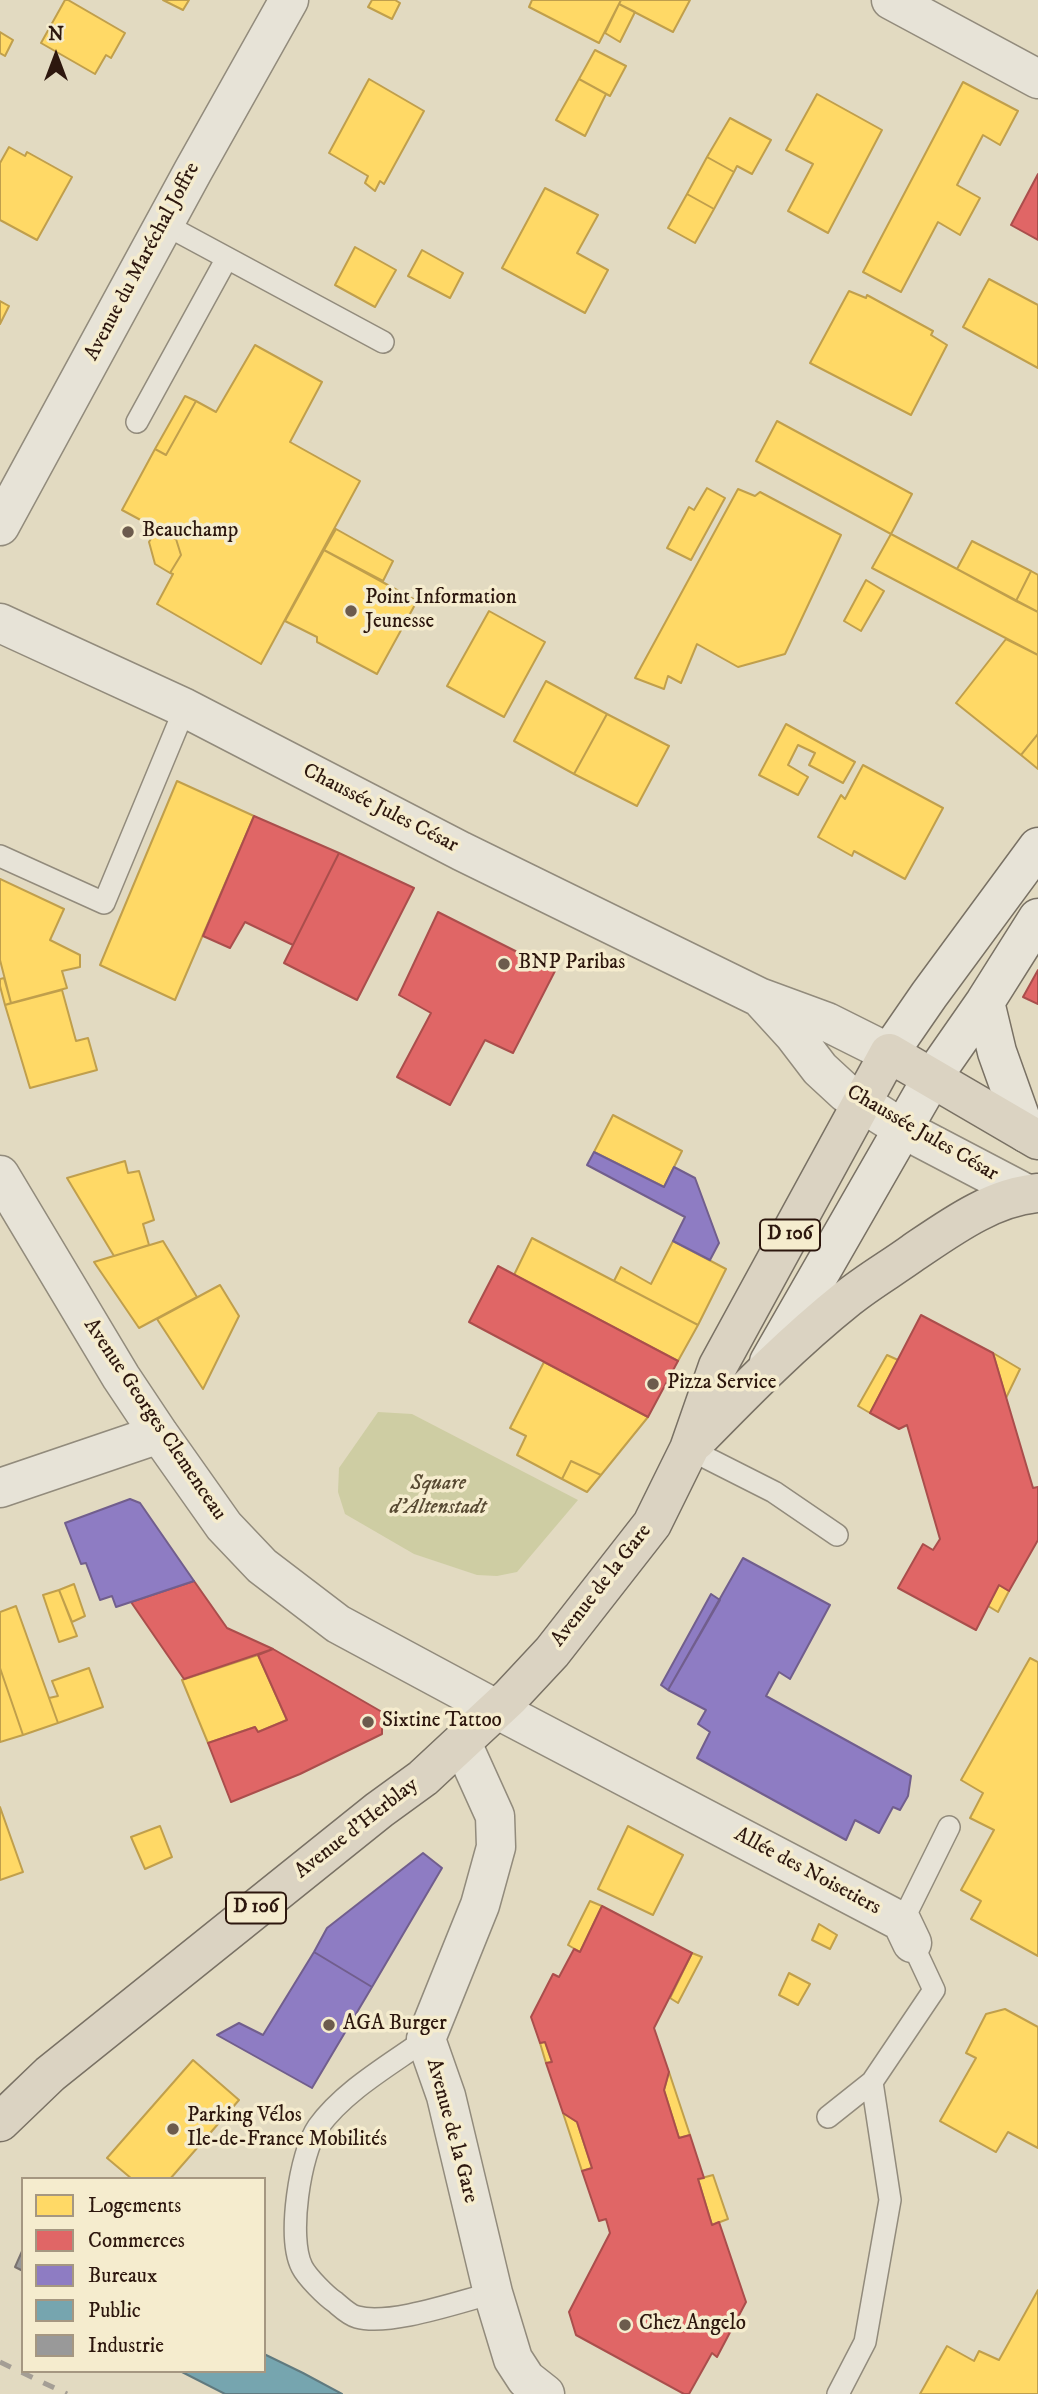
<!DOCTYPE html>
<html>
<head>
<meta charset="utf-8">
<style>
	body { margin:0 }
	#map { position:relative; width:1038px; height:2394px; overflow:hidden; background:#e2dac1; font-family:"IM FELL DW Pica",serif }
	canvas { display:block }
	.legend { position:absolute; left:21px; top:2177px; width:245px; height:196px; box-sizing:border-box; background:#f5ecce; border:2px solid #a59781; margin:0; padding:9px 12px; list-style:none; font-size:21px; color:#2d170e }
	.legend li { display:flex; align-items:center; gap:14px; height:35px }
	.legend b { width:35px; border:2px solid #a59781 }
	.north { position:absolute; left:21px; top:21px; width:70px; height:70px; -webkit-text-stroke:5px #f5ecce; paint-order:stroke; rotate:0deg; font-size:19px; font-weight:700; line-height:28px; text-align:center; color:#2d170e }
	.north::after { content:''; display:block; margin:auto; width:24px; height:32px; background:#2d170e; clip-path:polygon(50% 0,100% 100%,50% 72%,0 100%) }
</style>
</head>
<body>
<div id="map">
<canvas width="1038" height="2394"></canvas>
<ul class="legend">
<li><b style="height:19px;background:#ffd966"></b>Logements</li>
<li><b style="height:19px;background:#e06666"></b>Commerces</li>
<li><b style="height:19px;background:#8e7cc3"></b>Bureaux</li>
<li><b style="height:19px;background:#76a5af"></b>Public</li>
<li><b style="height:19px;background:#999"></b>Industrie</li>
</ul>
<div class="north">N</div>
</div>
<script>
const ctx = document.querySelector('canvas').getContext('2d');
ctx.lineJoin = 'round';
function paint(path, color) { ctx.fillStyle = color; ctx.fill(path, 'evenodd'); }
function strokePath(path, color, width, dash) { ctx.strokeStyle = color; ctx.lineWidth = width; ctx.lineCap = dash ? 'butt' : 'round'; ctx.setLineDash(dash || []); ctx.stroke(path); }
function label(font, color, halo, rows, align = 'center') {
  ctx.font = font + ' "IM FELL DW Pica",serif'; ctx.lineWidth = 7; ctx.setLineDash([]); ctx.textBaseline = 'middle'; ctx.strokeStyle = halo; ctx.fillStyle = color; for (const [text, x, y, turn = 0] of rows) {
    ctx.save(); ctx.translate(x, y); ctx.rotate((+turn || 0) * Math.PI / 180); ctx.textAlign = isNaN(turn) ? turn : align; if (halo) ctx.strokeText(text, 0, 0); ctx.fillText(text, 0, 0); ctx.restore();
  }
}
const green = new Path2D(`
	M 378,1412 L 412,1414 L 578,1500 L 517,1572 L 497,1576 L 477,1575 L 414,1554 L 345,1514 L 338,1492 L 339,1468 Z`);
const homes = new Path2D(`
	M 65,0 L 68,0 L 125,33 L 111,58 L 106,55 L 95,74 L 41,43 Z
	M 163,0 L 189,0 L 183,10 Z
	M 372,0 L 395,0 L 400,3 L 392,19 L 368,7 Z
	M 532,0 L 621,0 L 599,43 L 529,7 Z
	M 621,0 L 690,0 L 673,32 L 619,4 Z
	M 619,4 L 635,12 L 620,42 L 605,33 Z
	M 0,32 L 13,40 L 5,56 L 0,53 Z
	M 595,50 L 626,66 L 610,96 L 579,79 Z
	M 369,79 L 424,111 L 384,184 L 380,181 L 375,191 L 365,183 L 368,176 L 329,153 Z
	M 579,79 L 606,94 L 585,136 L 556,120 Z
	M 963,82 L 1018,111 L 1000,145 L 983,135 L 957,185 L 980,198 L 960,235 L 938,222 L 901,292 L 863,272 Z
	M 817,94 L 882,130 L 828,233 L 788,211 L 813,164 L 786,150 Z
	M 730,118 L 771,140 L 752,174 L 737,166 L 734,172 L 707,157 Z
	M 9,147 L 25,156 L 27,152 L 72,177 L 37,240 L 0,220 L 0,163 Z
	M 707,157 L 734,172 L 714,209 L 687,194 Z
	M 545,188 L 598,215 L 577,253 L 608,270 L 585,313 L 502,268 Z
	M 687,194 L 714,209 L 695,243 L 668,228 Z
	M 355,247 L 396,270 L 375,307 L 335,285 Z
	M 422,250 L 463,273 L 450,298 L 408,276 Z
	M 989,279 L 1038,305 L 1038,368 L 963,327 Z
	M 849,291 L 866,298 L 867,295 L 933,331 L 931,335 L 947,345 L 911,415 L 810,363 Z
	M 0,301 L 9,306 L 0,324 Z
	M 255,345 L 322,382 L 290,442 L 360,481 L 261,664 L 157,604 L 173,574 L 170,573 L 181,555 L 176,539 L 122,510 L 155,449 L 166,455 L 196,401 L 216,412 Z
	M 185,396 L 196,401 L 166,455 L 155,449 Z
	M 777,421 L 912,494 L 891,534 L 756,461 Z
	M 707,488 L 725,498 L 691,560 L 667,548 L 689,507 L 694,510 Z
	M 738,489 L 755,496 L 760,492 L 841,535 L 785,654 L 738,667 L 697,644 L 681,683 L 668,676 L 664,689 L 635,678 Z
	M 157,529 L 176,539 L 181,555 L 170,573 L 155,564 L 149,542 Z
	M 336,529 L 393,561 L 383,581 L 324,550 Z
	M 891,534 L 1038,612 L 1038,655 L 872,568 Z
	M 972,541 L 1031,571 L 1016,601 L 957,569 Z
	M 324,550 L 417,601 L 377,674 L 317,642 L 317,637 L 285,621 Z
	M 1031,571 L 1038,575 L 1038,612 L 1016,601 Z
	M 866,580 L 884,591 L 861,631 L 844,621 Z
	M 489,611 L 545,642 L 504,717 L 447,686 Z
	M 1006,639 L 1038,655 L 1038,734 L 1021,755 L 956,703 Z
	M 546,681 L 607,714 L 574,774 L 514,741 Z
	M 607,714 L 669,746 L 637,806 L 574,774 Z
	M 786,724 L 855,762 L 843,783 L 809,765 L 815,753 L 798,745 L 788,765 L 808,777 L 798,795 L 759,775 Z
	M 1038,734 L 1038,769 L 1021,755 Z
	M 863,765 L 943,808 L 905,879 L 854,851 L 852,856 L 818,837 L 841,795 L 845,799 Z
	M 177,781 L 254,816 L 175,1000 L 100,965 Z
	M 0,879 L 64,909 L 50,940 L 80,955 L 80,967 L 62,971 L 67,988 L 11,1003 L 0,960 Z
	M 4,978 L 11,1003 L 5,1005 L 0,986 L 0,979 Z
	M 62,990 L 76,1041 L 88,1038 L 97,1070 L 30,1088 L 5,1005 Z
	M 613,1115 L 682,1151 L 664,1187 L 594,1152 Z
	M 125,1161 L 128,1173 L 139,1171 L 154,1220 L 143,1224 L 149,1245 L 114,1256 L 67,1178 Z
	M 532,1238 L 698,1325 L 678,1361 L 514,1275 Z
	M 163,1241 L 197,1297 L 139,1328 L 94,1262 Z
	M 673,1241 L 726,1269 L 698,1325 L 614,1281 L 621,1267 L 651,1284 Z
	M 220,1285 L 239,1316 L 203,1389 L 157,1319 Z
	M 993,1353 L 1020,1369 L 1006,1398 Z
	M 887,1355 L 898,1360 L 870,1413 L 858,1406 Z
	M 544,1362 L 648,1417 L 601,1475 L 571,1461 L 562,1479 L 517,1455 L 526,1436 L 510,1428 Z
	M 571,1461 L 601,1475 L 587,1492 L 562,1479 Z
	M 74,1584 L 85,1616 L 72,1622 L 59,1590 Z
	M 999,1585 L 1009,1591 L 998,1612 L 988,1606 Z
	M 59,1590 L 77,1636 L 59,1642 L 43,1595 Z
	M 16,1606 L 58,1723 L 23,1735 L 0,1668 L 0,1612 Z
	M 258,1655 L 287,1720 L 258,1732 L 255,1727 L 208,1743 L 182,1680 Z
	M 1030,1658 L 1038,1662 L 1038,1956 L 971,1919 L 981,1901 L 961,1890 L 994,1830 L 970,1818 L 983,1793 L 961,1780 Z
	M 0,1668 L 23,1735 L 0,1742 Z
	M 89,1668 L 103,1707 L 58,1723 L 49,1698 L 58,1696 L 52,1681 Z
	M 0,1807 L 23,1872 L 0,1880 Z
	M 160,1826 L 172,1857 L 145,1869 L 131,1837 Z
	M 628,1826 L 683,1855 L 653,1915 L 598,1889 Z
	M 590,1901 L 602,1906 L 580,1952 L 568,1945 Z
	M 819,1924 L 837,1935 L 830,1949 L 812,1940 Z
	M 692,1953 L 702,1957 L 678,2003 L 670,1998 Z
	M 789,1973 L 810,1984 L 798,2005 L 779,1995 Z
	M 1005,2009 L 1038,2027 L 1038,2148 L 1008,2132 L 996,2152 L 940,2121 L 976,2058 L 966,2053 L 986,2014 Z
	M 545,2042 L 552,2062 L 546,2063 L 540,2043 Z
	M 193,2060 L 239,2100 L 170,2179 L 132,2179 L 107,2158 Z
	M 669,2072 L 690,2135 L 679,2138 L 664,2090 Z
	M 563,2113 L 577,2122 L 592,2168 L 582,2171 Z
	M 713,2175 L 728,2219 L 712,2225 L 698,2179 Z
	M 1038,2290 L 1038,2394 L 920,2394 L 947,2346 L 974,2361 L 979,2351 L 999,2360 Z`);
const shops = new Path2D(`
	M 1038,174 L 1038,240 L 1011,225 Z
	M 254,816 L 339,853 L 293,945 L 245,922 L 230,948 L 203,936 Z
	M 339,853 L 414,888 L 357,1000 L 284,963 Z
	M 438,912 L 555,971 L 513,1053 L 485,1040 L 450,1105 L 397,1077 L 431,1013 L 399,995 Z
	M 1038,970 L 1038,1004 L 1023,997 Z
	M 498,1266 L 678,1361 L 648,1417 L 469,1322 Z
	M 921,1315 L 993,1353 L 1033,1488 L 1038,1487 L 1038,1540 L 1009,1591 L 999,1585 L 976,1630 L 898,1588 L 923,1544 L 933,1550 L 940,1539 L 907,1425 L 899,1429 L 870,1413 Z
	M 194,1581 L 227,1628 L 273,1649 L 184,1679 L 131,1602 Z
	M 273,1649 L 382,1712 L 382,1734 L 300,1774 L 231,1802 L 208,1743 L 255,1727 L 258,1732 L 287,1720 L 258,1655 Z
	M 602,1906 L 692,1953 L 654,2028 L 669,2072 L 664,2090 L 679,2138 L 690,2135 L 704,2178 L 698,2179 L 712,2225 L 719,2222 L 746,2302 L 717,2357 L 712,2353 L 689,2394 L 684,2394 L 576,2335 L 569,2312 L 610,2233 L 606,2219 L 599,2221 L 582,2171 L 592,2168 L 577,2122 L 563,2113 L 546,2063 L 552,2062 L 545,2042 L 540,2043 L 531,2017 L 553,1974 L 559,1977 L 574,1949 L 580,1952 Z`);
const offices = new Path2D(`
	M 594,1152 L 664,1187 L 674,1167 L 695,1178 L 719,1243 L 710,1260 L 673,1241 L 685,1217 L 587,1165 Z
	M 130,1499 L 140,1503 L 194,1581 L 116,1607 L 112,1596 L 100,1600 L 86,1563 L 81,1564 L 65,1523 Z
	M 743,1558 L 830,1605 L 790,1679 L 779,1672 L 766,1696 L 911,1776 L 908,1796 L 900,1810 L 893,1807 L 879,1833 L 855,1820 L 846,1840 L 697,1758 L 710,1732 L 698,1724 L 706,1710 L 668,1690 Z
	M 711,1594 L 720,1600 L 668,1690 L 661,1685 Z
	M 423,1853 L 442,1868 L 372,1987 L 314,1952 L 327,1928 Z
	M 314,1952 L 372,1987 L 312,2088 L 217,2035 L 239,2023 L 263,2035 Z`);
const public = new Path2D(`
	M 264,2354 L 303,2373 L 342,2394 L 225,2394 L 180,2371 L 264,2371 Z`);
const industry = new Path2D(`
	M 23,2249 L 23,2271 L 15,2267 Z`);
const service = new Path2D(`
	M 164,224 L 383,342
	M 137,422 L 227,258
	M 0,856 L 104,903 L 185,708
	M 689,1449 L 774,1492 L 837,1535
	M 902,1922 L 949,1827
	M 426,2039 C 390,2065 345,2090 318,2127 C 300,2153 287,2238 302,2267 C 307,2277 326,2296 335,2302 C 341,2307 349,2315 357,2317 C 390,2326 458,2302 493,2293
	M 828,2117 L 872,2082 L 934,1990 L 912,1943
	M 838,2394 L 865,2342 L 890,2200 L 872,2082`);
const minor = new Path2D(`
	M 891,0 L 1038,79
	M 0,526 L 193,171 L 289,0
	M 0,1175 L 121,1377 L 159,1434 L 224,1526 L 262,1566 L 338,1624 L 496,1709 L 902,1922 L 912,1943
	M 0,1488 L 159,1434
	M 462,1743 L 495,1816 L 496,1847 L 480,1905 L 426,2039 L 446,2096 L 493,2293 L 513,2359 L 526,2379 L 545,2394`);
const tertiary = new Path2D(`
	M 0,623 L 185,708 L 461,851 L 759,997 L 827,1022 L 889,1053
	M 763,1001 L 794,1035 L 820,1069 L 846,1093 L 903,1129 L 1027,1194`);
const secondary = new Path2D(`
	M 985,1002 L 997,1052 L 1026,1133
	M 889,1053 L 929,995 L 1038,847
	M 769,1362 L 932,1078 L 985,1002 L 1038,918`);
const primary = new Path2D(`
	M 696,1441 C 745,1391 793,1342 848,1298 C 869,1281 892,1268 914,1252 C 951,1227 992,1197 1038,1193
	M 0,2122 L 50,2074 L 379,1810 L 423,1778 L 510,1697 L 552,1652 L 652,1524 L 689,1449 L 718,1366 L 889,1053 L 1038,1140`);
const rail = new Path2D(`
	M 0,2362 L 67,2394`);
const markers = [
	[128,532,7,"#6c5b4d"],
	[351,611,7,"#6c5b4d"],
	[504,964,7,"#6c5b4d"],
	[653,1384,7,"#6c5b4d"],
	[368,1722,7,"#6c5b4d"],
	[329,2025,7,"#6c5b4d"],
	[173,2129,7,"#6c5b4d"],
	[625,2325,7,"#6c5b4d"]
];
const shields = [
	[790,1235,60],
	[256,1908,60]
];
const shieldNames = [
	["D 106",790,1235],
	["D 106",256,1908]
];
const streetNames = [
	["Avenue du Maréchal Joffre",143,262,-62],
	["Chaussée Jules César",380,809,27],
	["Chaussée Jules César",922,1134,30],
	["Avenue Georges Clemenceau",154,1420,56],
	["Avenue de la Gare",602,1586,-52],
	["Avenue d'Herblay",357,1829,-38],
	["Allée des Noisetiers",807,1872,28],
	["Avenue de la Gare",451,2131,75]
];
const poiNames = [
	["Beauchamp",142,532],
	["Point Information",365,599],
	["Jeunesse",365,623],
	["BNP Paribas",518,964],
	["Pizza Service",667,1384],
	["Sixtine Tattoo",382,1722],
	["AGA Burger",343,2025],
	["Parking Vélos",187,2117],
	["Ile-de-France Mobilités",187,2141],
	["Chez Angelo",639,2325]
];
const parkNames = [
	["Square",438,1485],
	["d'Altenstadt",438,1509]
];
paint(green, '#cecda3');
paint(homes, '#ffd966');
strokePath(homes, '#c09f4c', 2);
paint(shops, '#e06666');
strokePath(shops, '#aa4e4c', 2);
paint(offices, '#8e7cc3');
strokePath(offices, '#715e8d', 2);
paint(public, '#76a5af');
strokePath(public, '#607a7f', 2);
paint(industry, '#999');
strokePath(industry, '#79726f', 2);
strokePath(service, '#928b7c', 24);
strokePath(minor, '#928b7c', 41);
strokePath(tertiary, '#928b7c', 41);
strokePath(secondary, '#797164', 41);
strokePath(primary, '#797164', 41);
strokePath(service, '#e7e3d7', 21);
strokePath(minor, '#e7e3d7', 38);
strokePath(tertiary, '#e7e3d7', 38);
strokePath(secondary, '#e7e3d7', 38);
strokePath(primary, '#dbd3c2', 38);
strokePath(rail, '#a49e95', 5, [12, 12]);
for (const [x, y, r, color] of markers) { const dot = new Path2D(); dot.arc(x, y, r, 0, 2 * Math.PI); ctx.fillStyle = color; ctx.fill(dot); strokePath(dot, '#f5ecce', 2.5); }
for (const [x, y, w] of shields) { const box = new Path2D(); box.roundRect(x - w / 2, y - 15.5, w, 31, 5); ctx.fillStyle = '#f5ecce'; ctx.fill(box); strokePath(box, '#2d170e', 2); }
label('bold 19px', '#2d170e', null, shieldNames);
label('21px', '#2d170e', '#f5ecce', streetNames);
label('21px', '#2d170e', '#f5ecce', poiNames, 'left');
label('italic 21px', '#584a33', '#f5ecce', parkNames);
</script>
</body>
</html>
